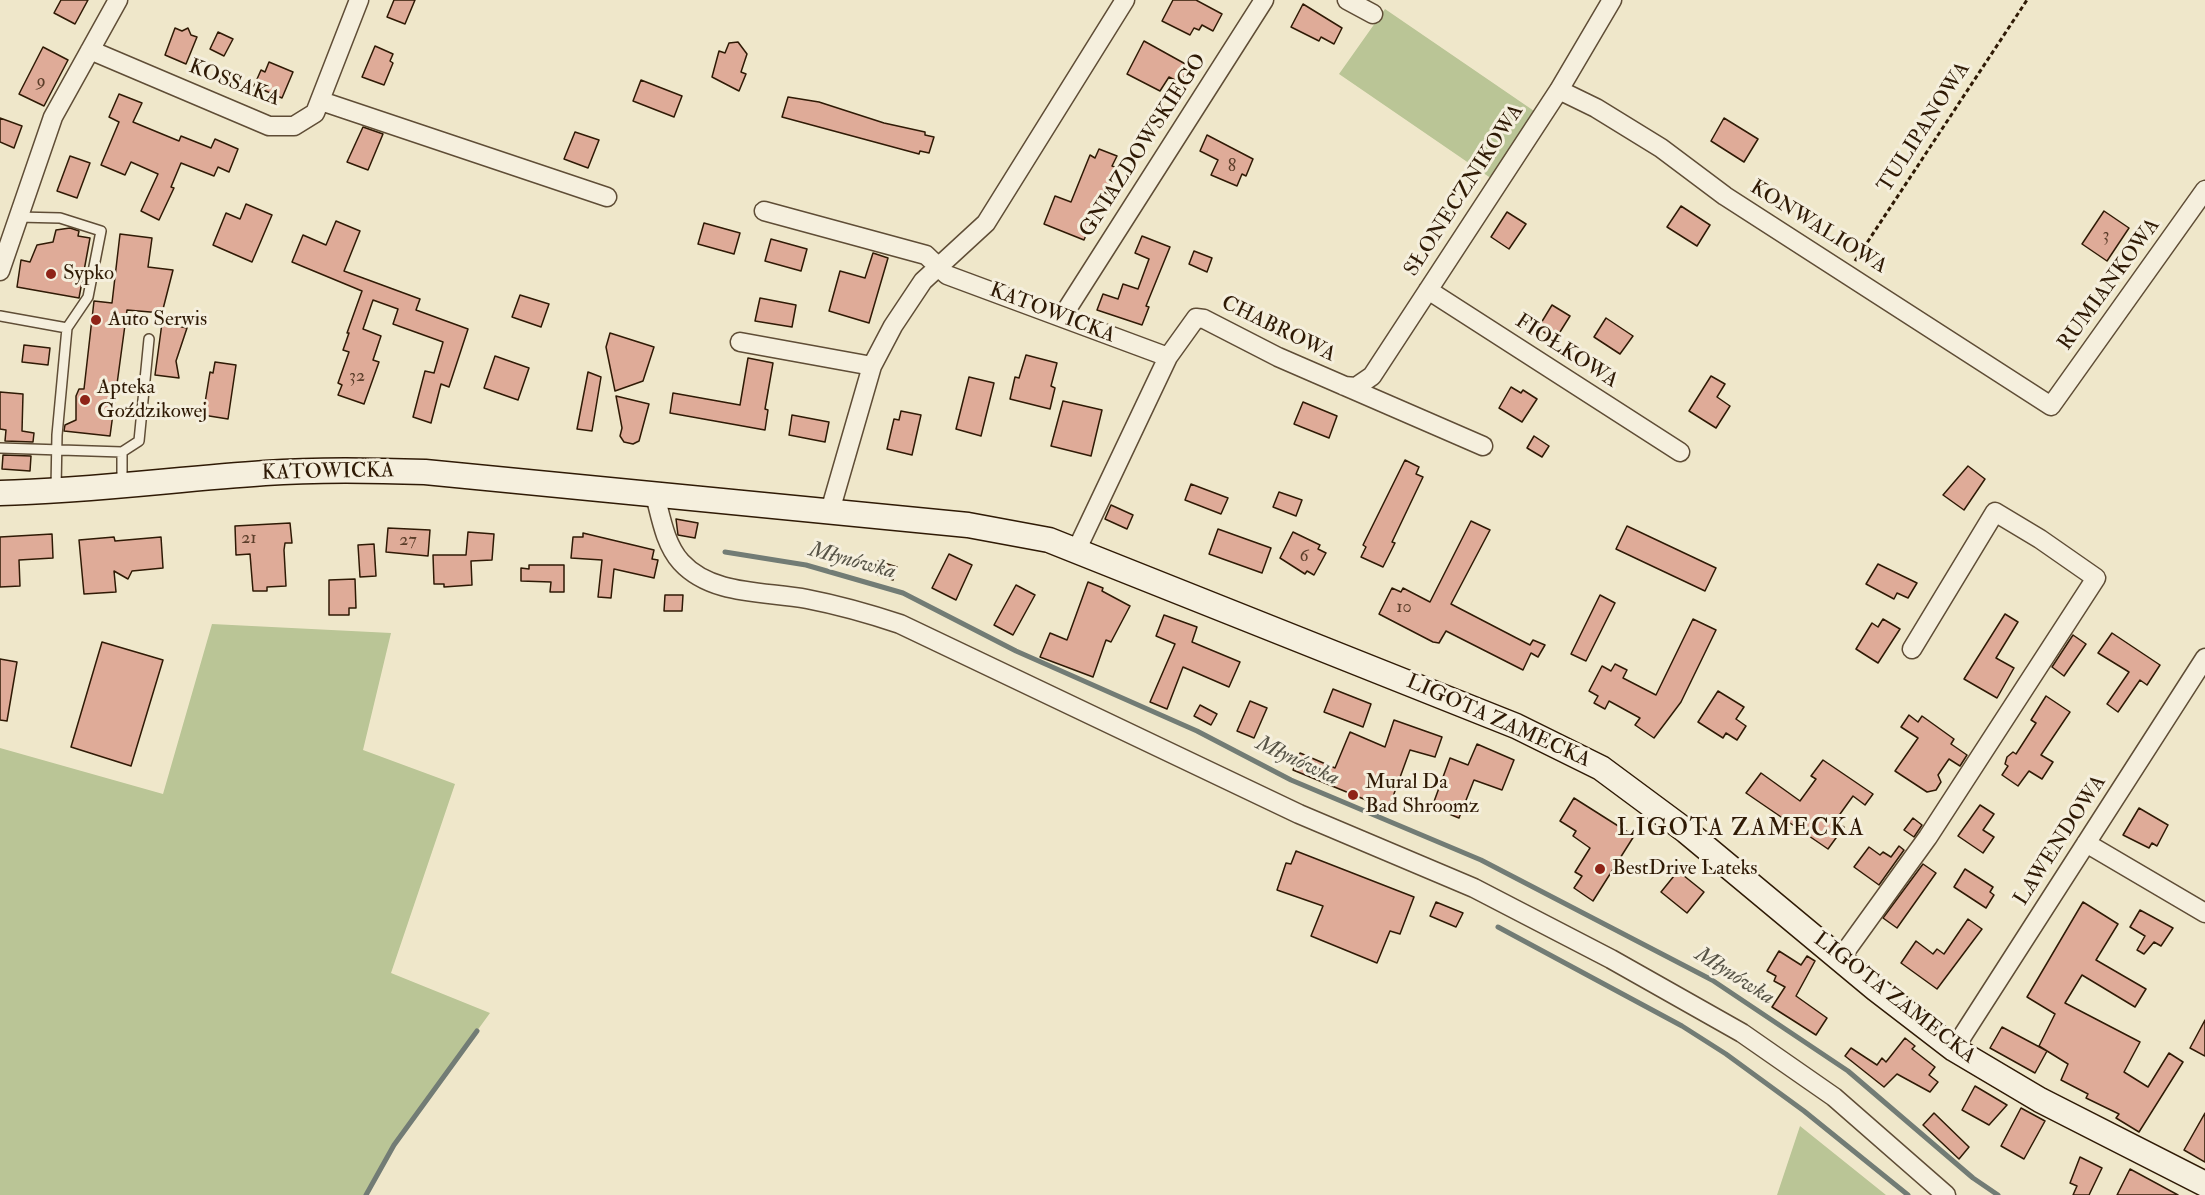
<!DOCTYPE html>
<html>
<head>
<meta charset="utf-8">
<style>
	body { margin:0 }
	canvas { display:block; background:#efe7ca }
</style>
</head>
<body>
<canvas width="2205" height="1195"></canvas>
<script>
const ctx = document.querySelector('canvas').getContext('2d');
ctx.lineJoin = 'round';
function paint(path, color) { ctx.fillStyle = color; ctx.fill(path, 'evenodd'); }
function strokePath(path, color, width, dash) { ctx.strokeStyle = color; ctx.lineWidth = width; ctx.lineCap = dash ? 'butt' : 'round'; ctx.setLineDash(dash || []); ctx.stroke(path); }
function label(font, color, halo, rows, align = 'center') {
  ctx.font = font + ' "IM FELL Double Pica",serif'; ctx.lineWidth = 6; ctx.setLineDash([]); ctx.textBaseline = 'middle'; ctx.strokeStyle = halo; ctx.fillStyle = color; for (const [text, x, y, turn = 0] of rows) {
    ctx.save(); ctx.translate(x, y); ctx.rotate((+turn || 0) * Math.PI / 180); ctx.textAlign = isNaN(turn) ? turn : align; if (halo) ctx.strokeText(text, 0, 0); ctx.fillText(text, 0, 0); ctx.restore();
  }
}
const green = new Path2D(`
	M 1385,9 L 1537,113 L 1495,181 L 1339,74 Z
	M 212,624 L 391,633 L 363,750 L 455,784 L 391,973 L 490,1013 L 394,1145 L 366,1195 L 0,1195 L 0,748 L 163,794 Z
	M 1800,1126 L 1886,1195 L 1777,1195 Z`);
const stream = new Path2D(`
	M 725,552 L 806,565 L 903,593 L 1016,651 L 1197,731 L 1291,780 L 1481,860 L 1712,980 L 1848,1071 L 1973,1178 L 1998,1195
	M 1498,927 L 1682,1026 L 1726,1054 L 1804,1111 L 1908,1195
	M 366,1195 L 394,1145 L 477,1031`);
const building = new Path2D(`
	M 61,0 L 88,0 L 75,24 L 54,13 Z
	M 394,0 L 415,0 L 405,24 L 387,17 Z
	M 1173,0 L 1196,0 L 1222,14 L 1213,31 L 1202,25 L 1199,30 L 1194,28 L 1190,35 L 1162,21 Z
	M 1303,4 L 1342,28 L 1334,44 L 1321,37 L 1319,41 L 1291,27 Z
	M 175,28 L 182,31 L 188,28 L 191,35 L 197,37 L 186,64 L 165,55 Z
	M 218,32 L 233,39 L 224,56 L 210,49 Z
	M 1144,41 L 1189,66 L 1181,83 L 1169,77 L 1160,91 L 1127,74 Z
	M 738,42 L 747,54 L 741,72 L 746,74 L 739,91 L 712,77 L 719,51 L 725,53 L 729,43 Z
	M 375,46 L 393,54 L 390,61 L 393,63 L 384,85 L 362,77 Z
	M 43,47 L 68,60 L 44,106 L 19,94 Z
	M 269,62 L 293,72 L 282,98 L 254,86 L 261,70 L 265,72 Z
	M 641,80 L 682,96 L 674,117 L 633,101 Z
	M 119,94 L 142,103 L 133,122 L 179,141 L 181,136 L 211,148 L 215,139 L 238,149 L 229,172 L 218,167 L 214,176 L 181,163 L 171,187 L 174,188 L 159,220 L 141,211 L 158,174 L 131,162 L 125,175 L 101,165 L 119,122 L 109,117 Z
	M 788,97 L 819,102 L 884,123 L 925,132 L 925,135 L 934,137 L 929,153 L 920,151 L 919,154 L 782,117 Z
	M 0,118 L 22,126 L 14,148 L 0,142 Z
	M 1724,118 L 1758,139 L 1744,162 L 1711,141 Z
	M 363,127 L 383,134 L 368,170 L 347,162 Z
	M 575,132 L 599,140 L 588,168 L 564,159 Z
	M 1207,135 L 1253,159 L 1246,176 L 1242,174 L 1237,186 L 1211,175 L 1218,160 L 1200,151 Z
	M 1099,149 L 1117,156 L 1112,166 L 1118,168 L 1108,194 L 1104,192 L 1084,240 L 1044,224 L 1055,196 L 1071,202 L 1090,155 L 1095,158 Z
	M 70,156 L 90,163 L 77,198 L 57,191 Z
	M 246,204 L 272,215 L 252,262 L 213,245 L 226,213 L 240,219 Z
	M 1681,206 L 1710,225 L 1697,246 L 1667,227 Z
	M 2104,211 L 2129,228 L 2107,261 L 2082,244 Z
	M 1507,212 L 1526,224 L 1509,249 L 1491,237 Z
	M 336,221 L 360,231 L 344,271 L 420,299 L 416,310 L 468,329 L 449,387 L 441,384 L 431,423 L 413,417 L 425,371 L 434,373 L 443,342 L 393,324 L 398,309 L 373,300 L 363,329 L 381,336 L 373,360 L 379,362 L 364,404 L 338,395 L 342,385 L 338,383 L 349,352 L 343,350 L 349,333 L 347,333 L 362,291 L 292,262 L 303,235 L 326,245 Z
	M 704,223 L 740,233 L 734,254 L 698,244 Z
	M 70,228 L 79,231 L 78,236 L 90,238 L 79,298 L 17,287 L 21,260 L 30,262 L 37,245 L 53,242 L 56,230 Z
	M 120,234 L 152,238 L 148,267 L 173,270 L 162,313 L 127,310 L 110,436 L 64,431 L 65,425 L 76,420 L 76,396 L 79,389 L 84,389 L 94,301 L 112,303 Z
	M 1142,236 L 1170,247 L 1146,306 L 1149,307 L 1142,325 L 1097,310 L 1103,294 L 1118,299 L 1123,284 L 1138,289 L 1149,259 L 1135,253 Z
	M 771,239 L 807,249 L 801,271 L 765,261 Z
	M 1194,251 L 1212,258 L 1207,272 L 1189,264 Z
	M 873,253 L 888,258 L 869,323 L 829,311 L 840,271 L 865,278 Z
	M 520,295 L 549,304 L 541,327 L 512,317 Z
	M 760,298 L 796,305 L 792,327 L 755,321 Z
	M 1552,305 L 1570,316 L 1555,340 L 1538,328 Z
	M 1606,318 L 1633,336 L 1620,354 L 1594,337 Z
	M 162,323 L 187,328 L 176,361 L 179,378 L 155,375 Z
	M 610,333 L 654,347 L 643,381 L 615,391 L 606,347 Z
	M 24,345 L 50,348 L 48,365 L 22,362 Z
	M 1026,355 L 1057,363 L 1051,386 L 1055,388 L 1050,409 L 1010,399 L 1015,377 L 1019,378 Z
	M 495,356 L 529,368 L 518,400 L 484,388 Z
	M 748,358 L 773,363 L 765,409 L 768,410 L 765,430 L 670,413 L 673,393 L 740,405 Z
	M 215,362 L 236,365 L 228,419 L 203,415 L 210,372 L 213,373 Z
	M 588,372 L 601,377 L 592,431 L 577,429 Z
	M 1711,376 L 1725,384 L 1717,397 L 1730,406 L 1716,428 L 1689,411 Z
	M 969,377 L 994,383 L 981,436 L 956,429 Z
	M 1511,387 L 1521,393 L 1523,390 L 1537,399 L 1522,422 L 1499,408 Z
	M 0,392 L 23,394 L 22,431 L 34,433 L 33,442 L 5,441 L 6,430 L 0,429 Z
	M 616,396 L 649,404 L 639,441 L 633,444 L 624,442 L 620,436 L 622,428 Z
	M 1063,401 L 1102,410 L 1091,456 L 1051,446 Z
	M 1303,402 L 1337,416 L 1329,438 L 1294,424 Z
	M 901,411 L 921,415 L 912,455 L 887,449 L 894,419 L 899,420 Z
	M 792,415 L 829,422 L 825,442 L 789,435 Z
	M 1534,436 L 1549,446 L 1542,457 L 1527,448 Z
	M 3,455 L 31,456 L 30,471 L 2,469 Z
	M 1405,460 L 1419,467 L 1416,474 L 1423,477 L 1392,542 L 1395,543 L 1383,567 L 1361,557 L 1366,547 L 1363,545 Z
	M 1968,466 L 1985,479 L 1964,510 L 1943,495 Z
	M 1191,484 L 1228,498 L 1221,514 L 1185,500 Z
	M 1279,492 L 1302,500 L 1296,516 L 1273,507 Z
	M 1111,505 L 1133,515 L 1127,529 L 1105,519 Z
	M 676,519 L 698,523 L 695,538 L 678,535 Z
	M 1471,521 L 1490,530 L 1451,604 L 1530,645 L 1533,640 L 1545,645 L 1538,657 L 1531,653 L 1523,670 L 1446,631 L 1439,643 L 1433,642 L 1379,614 L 1392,588 L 1401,592 L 1403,588 L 1430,602 Z
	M 290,523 L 292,543 L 285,543 L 284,550 L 286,586 L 267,587 L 267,591 L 253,591 L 250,554 L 236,555 L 235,526 Z
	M 1627,526 L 1716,568 L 1705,591 L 1616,549 Z
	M 388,528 L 430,530 L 428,556 L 386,552 Z
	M 1218,529 L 1271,548 L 1262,573 L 1209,554 Z
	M 468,532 L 494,534 L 492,560 L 471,561 L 472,585 L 444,587 L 444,584 L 434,584 L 433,555 L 466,555 Z
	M 1293,532 L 1320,545 L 1318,549 L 1326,553 L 1314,575 L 1307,571 L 1305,574 L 1280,558 Z
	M 583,533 L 654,550 L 652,559 L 658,560 L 654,578 L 614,569 L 611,598 L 598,597 L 602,560 L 571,558 L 573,537 L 583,537 Z
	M 52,534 L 53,558 L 19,560 L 20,586 L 0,587 L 0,537 Z
	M 114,537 L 115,541 L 161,537 L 163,568 L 132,571 L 128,579 L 114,571 L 116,592 L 84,594 L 79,540 Z
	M 374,544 L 376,576 L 360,577 L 358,545 Z
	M 949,554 L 972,565 L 956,600 L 932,588 Z
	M 878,561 L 897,567 L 893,580 L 874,574 Z
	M 1878,564 L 1917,583 L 1908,598 L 1897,593 L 1894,599 L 1866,584 Z
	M 529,565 L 564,565 L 564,592 L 550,592 L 551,582 L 521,581 L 521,568 L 529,569 Z
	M 355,579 L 356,608 L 349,608 L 349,615 L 329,615 L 329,580 Z
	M 1088,582 L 1103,588 L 1102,591 L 1130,606 L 1111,642 L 1106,640 L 1093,677 L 1040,657 L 1050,633 L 1067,640 Z
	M 1016,585 L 1035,595 L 1013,635 L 994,625 Z
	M 665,595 L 683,595 L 682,611 L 664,611 Z
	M 1600,595 L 1615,603 L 1586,661 L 1571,654 Z
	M 2005,614 L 2018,622 L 1996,658 L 2014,668 L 1997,698 L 1964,679 Z
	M 1164,615 L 1197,627 L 1192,642 L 1240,662 L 1229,687 L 1183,667 L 1167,709 L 1150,702 L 1175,644 L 1156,636 Z
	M 1693,619 L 1716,630 L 1681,702 L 1654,738 L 1635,725 L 1640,718 L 1609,701 L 1605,709 L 1594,703 L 1598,696 L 1589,691 L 1602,666 L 1611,671 L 1615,664 L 1627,670 L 1623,678 L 1656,695 Z
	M 1883,619 L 1900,629 L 1878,663 L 1856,649 L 1872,623 L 1878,627 Z
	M 2112,633 L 2160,665 L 2147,685 L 2140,680 L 2118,712 L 2107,704 L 2129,672 L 2098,653 Z
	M 2073,635 L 2086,644 L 2064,676 L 2052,667 Z
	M 102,642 L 163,660 L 131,766 L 71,747 Z
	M 0,659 L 17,662 L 7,721 L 0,720 Z
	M 1333,689 L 1371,704 L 1363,727 L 1324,712 Z
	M 1718,691 L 1744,707 L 1736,719 L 1746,726 L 1737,740 L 1726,733 L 1723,738 L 1698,722 Z
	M 2046,696 L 2070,712 L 2041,755 L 2053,762 L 2042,779 L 2029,771 L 2018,786 L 2002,775 L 2008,766 L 2005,764 L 2007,757 L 2013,752 L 2016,754 L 2036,723 L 2031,720 Z
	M 1250,701 L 1267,708 L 1254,738 L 1237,731 Z
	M 1200,705 L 1217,714 L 1211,725 L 1194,716 Z
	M 1909,715 L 1918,722 L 1922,716 L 1954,739 L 1951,744 L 1967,755 L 1960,766 L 1949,759 L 1938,775 L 1941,782 L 1936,790 L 1927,792 L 1895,771 L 1918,738 L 1901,727 Z
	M 1394,720 L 1442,737 L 1435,757 L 1410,750 L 1387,813 L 1370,807 L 1371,802 L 1293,770 L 1300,753 L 1335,768 L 1350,732 L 1385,747 Z
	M 1477,744 L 1514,760 L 1502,790 L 1474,780 L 1459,818 L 1432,807 L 1450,758 L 1468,765 Z
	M 1823,760 L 1873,794 L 1865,805 L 1853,796 L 1835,821 L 1844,827 L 1828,849 L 1746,793 L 1761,773 L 1800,801 L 1816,779 L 1811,776 Z
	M 1574,798 L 1634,836 L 1593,901 L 1574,888 L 1582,876 L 1575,872 L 1590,848 L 1573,836 L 1576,831 L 1560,821 Z
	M 1980,805 L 1994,814 L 1983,830 L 1994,837 L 1983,853 L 1958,836 Z
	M 2139,808 L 2168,825 L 2157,846 L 2152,843 L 2149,848 L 2123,835 Z
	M 1913,818 L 1922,825 L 1914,837 L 1904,830 Z
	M 1899,846 L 1904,850 L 1879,885 L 1854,867 L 1869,847 L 1880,855 L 1883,852 L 1891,857 Z
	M 1296,851 L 1414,897 L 1400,934 L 1390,931 L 1377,963 L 1311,936 L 1323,906 L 1277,890 L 1286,863 L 1291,864 Z
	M 1923,864 L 1936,873 L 1897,928 L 1883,918 Z
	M 1965,869 L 1993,887 L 1990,892 L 1994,895 L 1986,908 L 1954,887 Z
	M 1678,871 L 1704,892 L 1687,913 L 1661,892 Z
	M 1436,902 L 1463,913 L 1456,927 L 1430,916 Z
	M 2083,902 L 2118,924 L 2096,960 L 2146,989 L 2135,1007 L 2082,975 L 2065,1003 L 2140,1042 L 2124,1072 L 2148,1087 L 2169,1053 L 2183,1062 L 2139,1132 L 2116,1118 L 2119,1114 L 2086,1098 L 2088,1094 L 2061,1080 L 2068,1064 L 2039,1046 L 2055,1014 L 2027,997 Z
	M 2140,910 L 2173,928 L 2161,946 L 2154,942 L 2144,954 L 2137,950 L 2145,936 L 2130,927 Z
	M 1968,919 L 1982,929 L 1937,989 L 1901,963 L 1916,941 L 1933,954 L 1937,949 L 1944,954 Z
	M 1779,951 L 1801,965 L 1807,956 L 1815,961 L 1796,996 L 1827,1018 L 1816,1035 L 1772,1007 L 1785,987 L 1774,981 L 1776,976 L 1767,971 Z
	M 2205,1020 L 2205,1056 L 2190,1048 Z
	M 2002,1027 L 2047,1051 L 2035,1073 L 1990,1048 Z
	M 1905,1038 L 1915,1046 L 1912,1049 L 1935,1067 L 1929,1075 L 1938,1082 L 1930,1092 L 1897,1074 L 1884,1087 L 1845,1056 L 1851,1048 L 1877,1065 L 1882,1058 L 1886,1062 Z
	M 1975,1086 L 2007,1105 L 1989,1125 L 1962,1110 Z
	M 2021,1108 L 2045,1121 L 2024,1159 L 2001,1146 Z
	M 1934,1113 L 1969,1147 L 1959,1159 L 1923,1125 Z
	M 2205,1113 L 2205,1162 L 2184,1150 Z
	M 2080,1157 L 2102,1168 L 2089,1195 L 2073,1195 L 2077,1186 L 2070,1183 Z
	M 2130,1169 L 2178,1195 L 2117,1195 Z`);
const path = new Path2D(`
	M 1855,261 L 2027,0`);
const service = new Path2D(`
	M 18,217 L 60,218 L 101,231 L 88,297 L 67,328
	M 0,316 L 67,328 L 57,435 L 56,489
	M 0,448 L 122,452
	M 122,485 L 122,452 L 139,441 L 149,339`);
const minor = new Path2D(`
	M 1347,0 L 1373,14
	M 90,50 L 269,126 L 294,126 L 315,113 L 359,0
	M 1559,90 L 1596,108 L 1661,148 L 1725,196 L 2051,406 L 2205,190
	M 321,101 L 607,197
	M 764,211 L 926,255 L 947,275 L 1168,357
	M 0,271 L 53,117 L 118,0
	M 1428,290 L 1680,452
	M 1062,317 L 1264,0
	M 740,342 L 872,366
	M 1344,386 L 1356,387 L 1372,376 L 1559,90 L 1612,0
	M 655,495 C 661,518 665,544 681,562 C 712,596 766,591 807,599 C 838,605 870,614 900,624 L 1299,814 L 1474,888 L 1611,959 L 1742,1033 L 1834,1097 L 1946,1195
	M 830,511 L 872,366 L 893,326 L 923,281 L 986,223 L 1125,0
	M 1076,551 L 1168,357 L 1196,318 L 1204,319 L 1278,357 L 1483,446
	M 2086,843 L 2205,913
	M 1840,959 L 1928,837 L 2096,578 L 2040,539 L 1995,512 L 1912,649
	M 1954,1049 L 2205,658`);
const secondary = new Path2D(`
	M 0,493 C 89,491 176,479 265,473 C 318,469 371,470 425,472 L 968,525 L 1049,540 L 1516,726 L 1601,768 L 1686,831 L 1876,989 L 1954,1049 L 2040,1100 L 2205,1184`);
const markers = [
	[51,274,6,"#8f2418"],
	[96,320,6,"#8f2418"],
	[85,400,6,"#8f2418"],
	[1353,795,6,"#8f2418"],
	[1600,869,6,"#8f2418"]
];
const numberNames = [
	["9",41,82],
	["8",1232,167],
	["3",2106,236],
	["32",357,377],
	["21",249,539],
	["27",408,541],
	["6",1304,557],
	["10",1404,608]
];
const streetNames = [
	["KOSSAKA",234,84,21],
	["TULIPANOWA",1925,128,-57],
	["GNIAZDOWSKIEGO",1144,146,-57],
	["SŁONECZNIKOWA",1465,191,-57],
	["KONWALIOWA",1818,228,32],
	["RUMIANKOWA",2110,285,-54],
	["KATOWICKA",1052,314,21],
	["CHABROWA",1278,330,26],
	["FIOŁKOWA",1566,352,33],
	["KATOWICKA",328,473,-1],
	["LIGOTA ZAMECKA",1498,722,24],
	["LAWENDOWA",2061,841,-57],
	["LIGOTA ZAMECKA",1894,999,38]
];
const poiNames = [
	["Sypko",63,274],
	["Auto Serwis",108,320],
	["Apteka",97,388],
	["Goździkowej",97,412],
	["Mural Da",1365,783],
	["Bad Shroomz",1365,807],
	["BestDrive Lateks",1612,869]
];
const waterNames = [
	["Młynówka",852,562,15],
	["Młynówka",1297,762,25],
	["Młynówka",1734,977,32]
];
const quarterNames = [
	["LIGOTA ZAMECKA",1741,830]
];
paint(green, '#bac596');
strokePath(stream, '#727c75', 5);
paint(building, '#dfab98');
strokePath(building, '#2f1a05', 1.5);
strokePath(service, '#5f4d36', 12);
strokePath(minor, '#5f4d36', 21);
strokePath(secondary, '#2f1a05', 27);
strokePath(path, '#2f1a05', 3, [4.5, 3]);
strokePath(service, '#f5efdd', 9);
strokePath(minor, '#f5efdd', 18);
strokePath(secondary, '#f5efdd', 24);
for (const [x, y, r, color] of markers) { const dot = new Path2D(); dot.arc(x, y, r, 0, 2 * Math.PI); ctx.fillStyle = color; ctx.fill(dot); strokePath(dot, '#f5efdd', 2); }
label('18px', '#5b3e2a', null, numberNames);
label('21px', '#2f1a05', '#f5efdd', streetNames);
label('21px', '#2f1a05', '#f5efdd', poiNames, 'left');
label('italic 22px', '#565346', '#f5efdd', waterNames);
ctx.letterSpacing = '1.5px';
label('24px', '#2f1a05', '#f5efdd', quarterNames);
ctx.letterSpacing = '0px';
</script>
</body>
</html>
